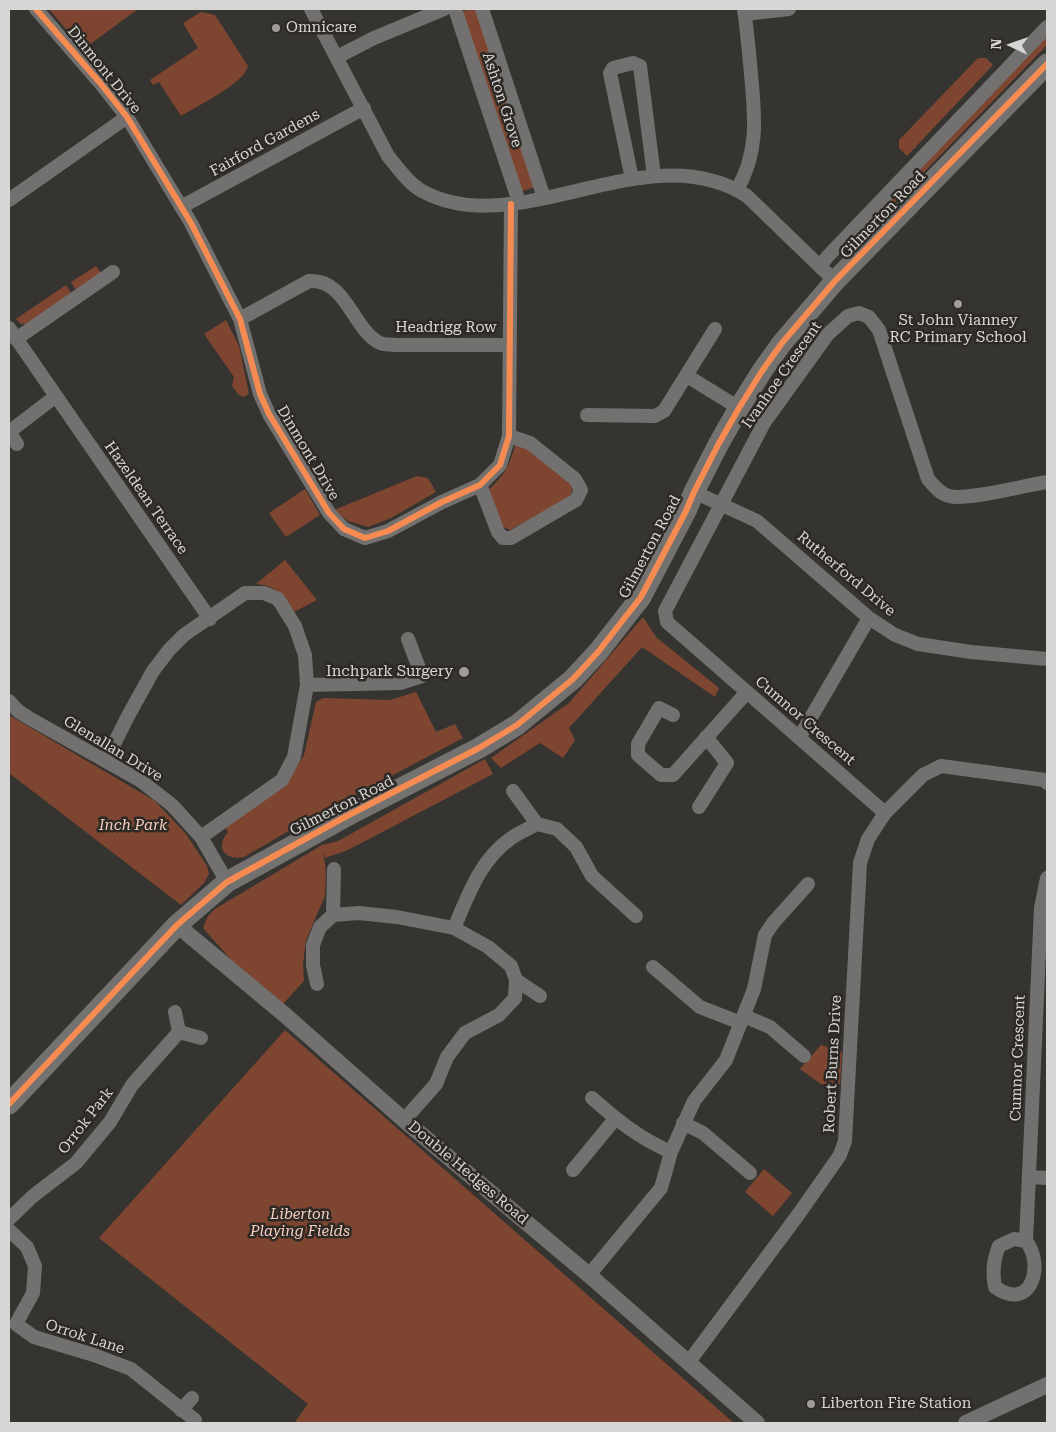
<!DOCTYPE html>
<html>
<head>
<meta charset="utf-8">
<style>
	body { margin:0 }
	#map { position:relative; width:1056px; height:1432px; overflow:hidden; background:#363431; font-family:"Roboto Serif",serif }
	canvas { display:block }
	.frame { position:absolute; inset:0; border:10px solid #d8d6d4; pointer-events:none }
	.north { position:absolute; left:986px; top:20px; width:50px; height:50px; -webkit-text-stroke:4px #2d2a26; paint-order:stroke; rotate:273deg; font-size:14px; font-weight:700; line-height:20px; text-align:center; color:#d8d6d4 }
	.north::after { content:''; display:block; margin:auto; width:18px; height:22px; background:#d8d6d4; clip-path:polygon(50% 0,100% 100%,50% 72%,0 100%) }
</style>
</head>
<body>
<div id="map">
<canvas width="1056" height="1432"></canvas>
<div class="frame"></div>
<div class="north">N</div>
</div>
<script>
const ctx = document.querySelector('canvas').getContext('2d');
ctx.lineJoin = 'round';
function paint(path, color) { ctx.fillStyle = color; ctx.fill(path, 'evenodd'); }
function strokePath(path, color, width, dash) { ctx.strokeStyle = color; ctx.lineWidth = width; ctx.lineCap = dash ? 'butt' : 'round'; ctx.setLineDash(dash || []); ctx.stroke(path); }
function label(font, color, halo, rows, align = 'center') {
  ctx.font = font + ' "Roboto Serif",serif'; ctx.lineWidth = 5; ctx.setLineDash([]); ctx.textBaseline = 'middle'; ctx.strokeStyle = halo; ctx.fillStyle = color; for (const [text, x, y, turn = 0] of rows) {
    ctx.save(); ctx.translate(x, y); ctx.rotate((+turn || 0) * Math.PI / 180); ctx.textAlign = isNaN(turn) ? turn : align; if (halo) ctx.strokeText(text, 0, 0); ctx.fillText(text, 0, 0); ctx.restore();
  }
}
const green = new Path2D(`
	M 49,9 L 138,9 L 89,45 L 79,45 Z
	M 470,9 L 478,9 L 535,187 L 520,192 L 461,12 Z
	M 201,12 L 215,15 L 248,66 C 244,84 197,106 181,116 L 159,82 L 153,85 L 150,80 L 198,48 L 183,23 Z
	M 1047,35 L 1047,45 L 871,227 L 868,223 Z
	M 978,58 L 986,58 L 993,65 L 907,156 L 899,148 L 899,140 Z
	M 96,266 L 103,276 L 77,292 L 71,282 Z
	M 66,285 L 73,296 L 26,324 L 21,324 L 16,319 Z
	M 226,320 L 239,346 L 249,394 L 243,397 L 238,394 L 232,386 L 234,377 L 204,334 Z
	M 515,446 L 524,446 L 570,479 L 572,489 L 570,497 L 510,530 L 500,525 L 487,491 C 503,477 509,467 515,446 Z
	M 417,476 L 428,478 L 436,492 L 391,518 L 368,527 L 348,521 L 334,510 Z
	M 305,489 L 320,515 L 286,537 L 269,513 Z
	M 285,560 L 317,600 L 294,612 C 282,594 277,586 256,584 Z
	M 643,617 L 656,637 L 719,688 L 715,697 L 642,647 L 569,728 L 575,740 L 563,758 L 540,743 L 501,768 L 491,758 L 569,703 Z
	M 416,692 L 436,732 L 455,724 L 463,738 L 304,822 L 244,857 C 226,861 214,848 228,832 L 225,826 L 284,787 L 304,755 L 316,702 L 323,698 L 390,700 Z
	M 9,715 L 155,801 L 186,834 L 207,866 L 209,874 L 204,883 L 181,905 L 9,773 Z
	M 485,759 L 493,774 L 348,850 L 325,858 L 323,850 L 326,872 L 325,896 L 306,940 L 303,964 L 304,981 L 282,1005 L 243,973 L 203,928 L 208,916 L 215,909 L 322,845 L 338,841 Z
	M 285,1030 L 734,1423 L 735,1423 L 294,1423 L 308,1404 L 99,1238 Z
	M 821,1045 L 842,1052 L 840,1084 L 821,1084 L 800,1069 Z
	M 764,1169 L 792,1193 L 773,1216 L 745,1192 Z`);
const minor = new Path2D(`
	M 36,9 L 101,84 L 127,117 L 191,223 L 240,319 L 260,394 L 269,414 L 329,513 L 344,529 L 365,538 L 388,531 L 442,502 L 480,485 L 500,465 L 509,436 L 511,204
	M 311,9 L 388,156 C 398,168 408,183 422,191 C 519,244 646,132 747,196 L 835,281
	M 455,9 L 519,202
	M 482,9 L 544,198
	M 745,14 L 789,9
	M 337,57 L 374,38 L 444,9
	M 632,179 L 610,73 L 613,68 L 633,63 L 640,66 L 654,176
	M 737,190 C 759,151 755,117 751,74 C 749,52 747,30 744,9
	M 9,200 L 127,117
	M 181,207 L 364,108
	M 820,266 L 828,256 L 1047,27
	M 240,319 L 309,281 C 346,278 353,330 380,343 C 384,345 391,344 395,345 L 510,345
	M 9,328 L 210,619
	M 16,339 L 113,272
	M 687,376 L 739,408
	M 587,415 L 655,416 L 664,411 L 715,329
	M 17,444 L 9,432 L 56,396
	M 480,485 L 498,532 L 503,538 L 511,538 L 576,500 L 581,490 L 575,479 L 530,443 L 509,436
	M 694,492 L 757,521 L 869,618 L 895,635 L 918,644 L 971,652 L 1047,659
	M 307,685 L 400,683 L 422,676 L 408,639
	M 9,701 L 18,711 L 29,718 L 141,781 L 172,805 L 201,837 L 227,882
	M 673,715 L 659,708 L 638,744 L 638,755 L 661,775 L 673,775 L 747,692
	M 799,738 L 869,618
	M 106,760 L 128,716 L 153,671 L 169,650 L 184,635 L 245,593 L 264,593 L 278,599 L 295,626 L 305,655 L 307,685 L 294,757 L 282,780 L 201,837
	M 513,791 L 537,824
	M 699,807 L 727,763 L 706,737
	M 885,813 L 667,622 L 665,611 L 764,423 L 828,334 L 848,316 L 859,313 L 869,317 L 879,330 L 928,479 C 934,486 940,494 949,496 C 967,501 1026,485 1047,482
	M 333,915 L 334,869
	M 454,928 C 468,896 480,860 510,839 C 518,833 528,829 537,824 L 557,829 L 576,847 L 592,876 L 636,916
	M 653,967 L 700,1007 L 741,1023
	M 516,980 L 540,996
	M 317,984 L 313,965 L 313,945 L 320,927 L 333,915 L 359,913 L 397,917 L 454,928 L 488,947 L 511,966 L 516,980 L 515,998 L 499,1015 L 465,1033 L 447,1057 L 436,1084 L 404,1120
	M 175,1012 L 179,1032 L 201,1038
	M 744,1016 L 770,1027 L 804,1056
	M 592,1098 C 618,1121 639,1138 671,1152
	M 683,1123 L 703,1133 L 750,1173
	M 573,1170 L 615,1119
	M 1029,1177 L 1047,1178
	M 9,1219 L 33,1196 L 76,1163 L 110,1122 L 132,1085 L 179,1032
	M 9,1230 L 27,1247 L 35,1266 L 33,1293 L 16,1324 L 34,1337 L 94,1355 L 131,1369 L 195,1420
	M 1014,1239 L 1026,1241 C 1045,1265 1031,1313 995,1287 C 992,1272 993,1260 999,1246 Z
	M 1026,1241 L 1041,908 L 1047,878
	M 589,1275 L 661,1188 L 671,1152 L 694,1101 L 726,1060 L 754,989 L 765,935 L 773,923 L 808,884
	M 688,1363 L 798,1215 L 840,1155 L 845,1141 L 860,863 L 868,839 L 885,813 L 923,775 L 941,766 L 1045,780 L 1047,783
	M 181,1410 L 192,1398`);
const tertiary = new Path2D(`
	M 177,925 L 285,1015 L 404,1120 L 589,1275 L 757,1423
	M 966,1423 L 1047,1385`);
const primary = new Path2D(`
	M 9,1104 L 177,925 L 227,882 L 345,817 L 479,748 L 517,725 L 573,679 L 598,652 L 641,597 L 686,511 L 694,492 L 718,445 L 739,408 L 762,371 L 782,343 L 835,281 L 1047,64`);
const cycleway = new Path2D(`
	M 36,9 L 101,84 L 127,117 L 191,223 L 240,319 L 260,394 L 269,414 L 329,513 L 344,529 L 365,538 L 388,531 L 442,502 L 480,485 L 500,465 L 509,436 L 511,204
	M 9,1104 L 177,925 L 227,882 L 345,817 L 479,748 L 517,725 L 573,679 L 598,652 L 641,597 L 686,511 L 694,492 L 718,445 L 739,408 L 762,371 L 782,343 L 835,281 L 1047,64`);
const markers = [
	[276,28,5,"#9f9d9b"],
	[958,304,5,"#9f9d9b"],
	[464,672,6,"#9f9d9b"],
	[811,1404,5,"#9f9d9b"]
];
const poiNames = [
	["Omnicare",286,28],
	["St John Vianney",958,321,"center"],
	["RC Primary School",958,338,"center"],
	["Inchpark Surgery",453,672,"right"],
	["Liberton Fire Station",821,1404]
];
const streetNames = [
	["Dinmont Drive",104,70,51],
	["Ashton Grove",502,100,72],
	["Fairford Gardens",265,143,-29],
	["Gilmerton Road",883,215,-46],
	["Headrigg Row",446,328],
	["Ivanhoe Crescent",782,375,-55],
	["Dinmont Drive",308,453,59],
	["Hazeldean Terrace",146,498,55],
	["Gilmerton Road",650,547,-62],
	["Rutherford Drive",846,574,40],
	["Cumnor Crescent",805,721,41],
	["Glenallan Drive",113,749,31],
	["Gilmerton Road",342,806,-27],
	["Cumnor Crescent",1018,1058,-88],
	["Robert Burns Drive",833,1064,-87],
	["Orrok Park",86,1121,-52],
	["Double Hedges Road",468,1173,40],
	["Orrok Lane",85,1337,18]
];
const parkNames = [
	["Inch Park",133,826],
	["Liberton",300,1215],
	["Playing Fields",300,1232]
];
paint(green, '#7e4630');
strokePath(minor, '#727170', 14);
strokePath(tertiary, '#727170', 16);
strokePath(primary, '#737271', 21);
strokePath(cycleway, '#f68b52', 6);
for (const [x, y, r, color] of markers) { const dot = new Path2D(); dot.arc(x, y, r, 0, 2 * Math.PI); ctx.fillStyle = color; ctx.fill(dot); strokePath(dot, '#2d2a26', 2); }
label('15px', '#d8d6d4', '#2d2a26', poiNames, 'left');
label('15px', '#d8d6d4', '#2d2a26', streetNames);
label('italic 15px', '#f7cebf', '#2d2a26', parkNames);
</script>
</body>
</html>
